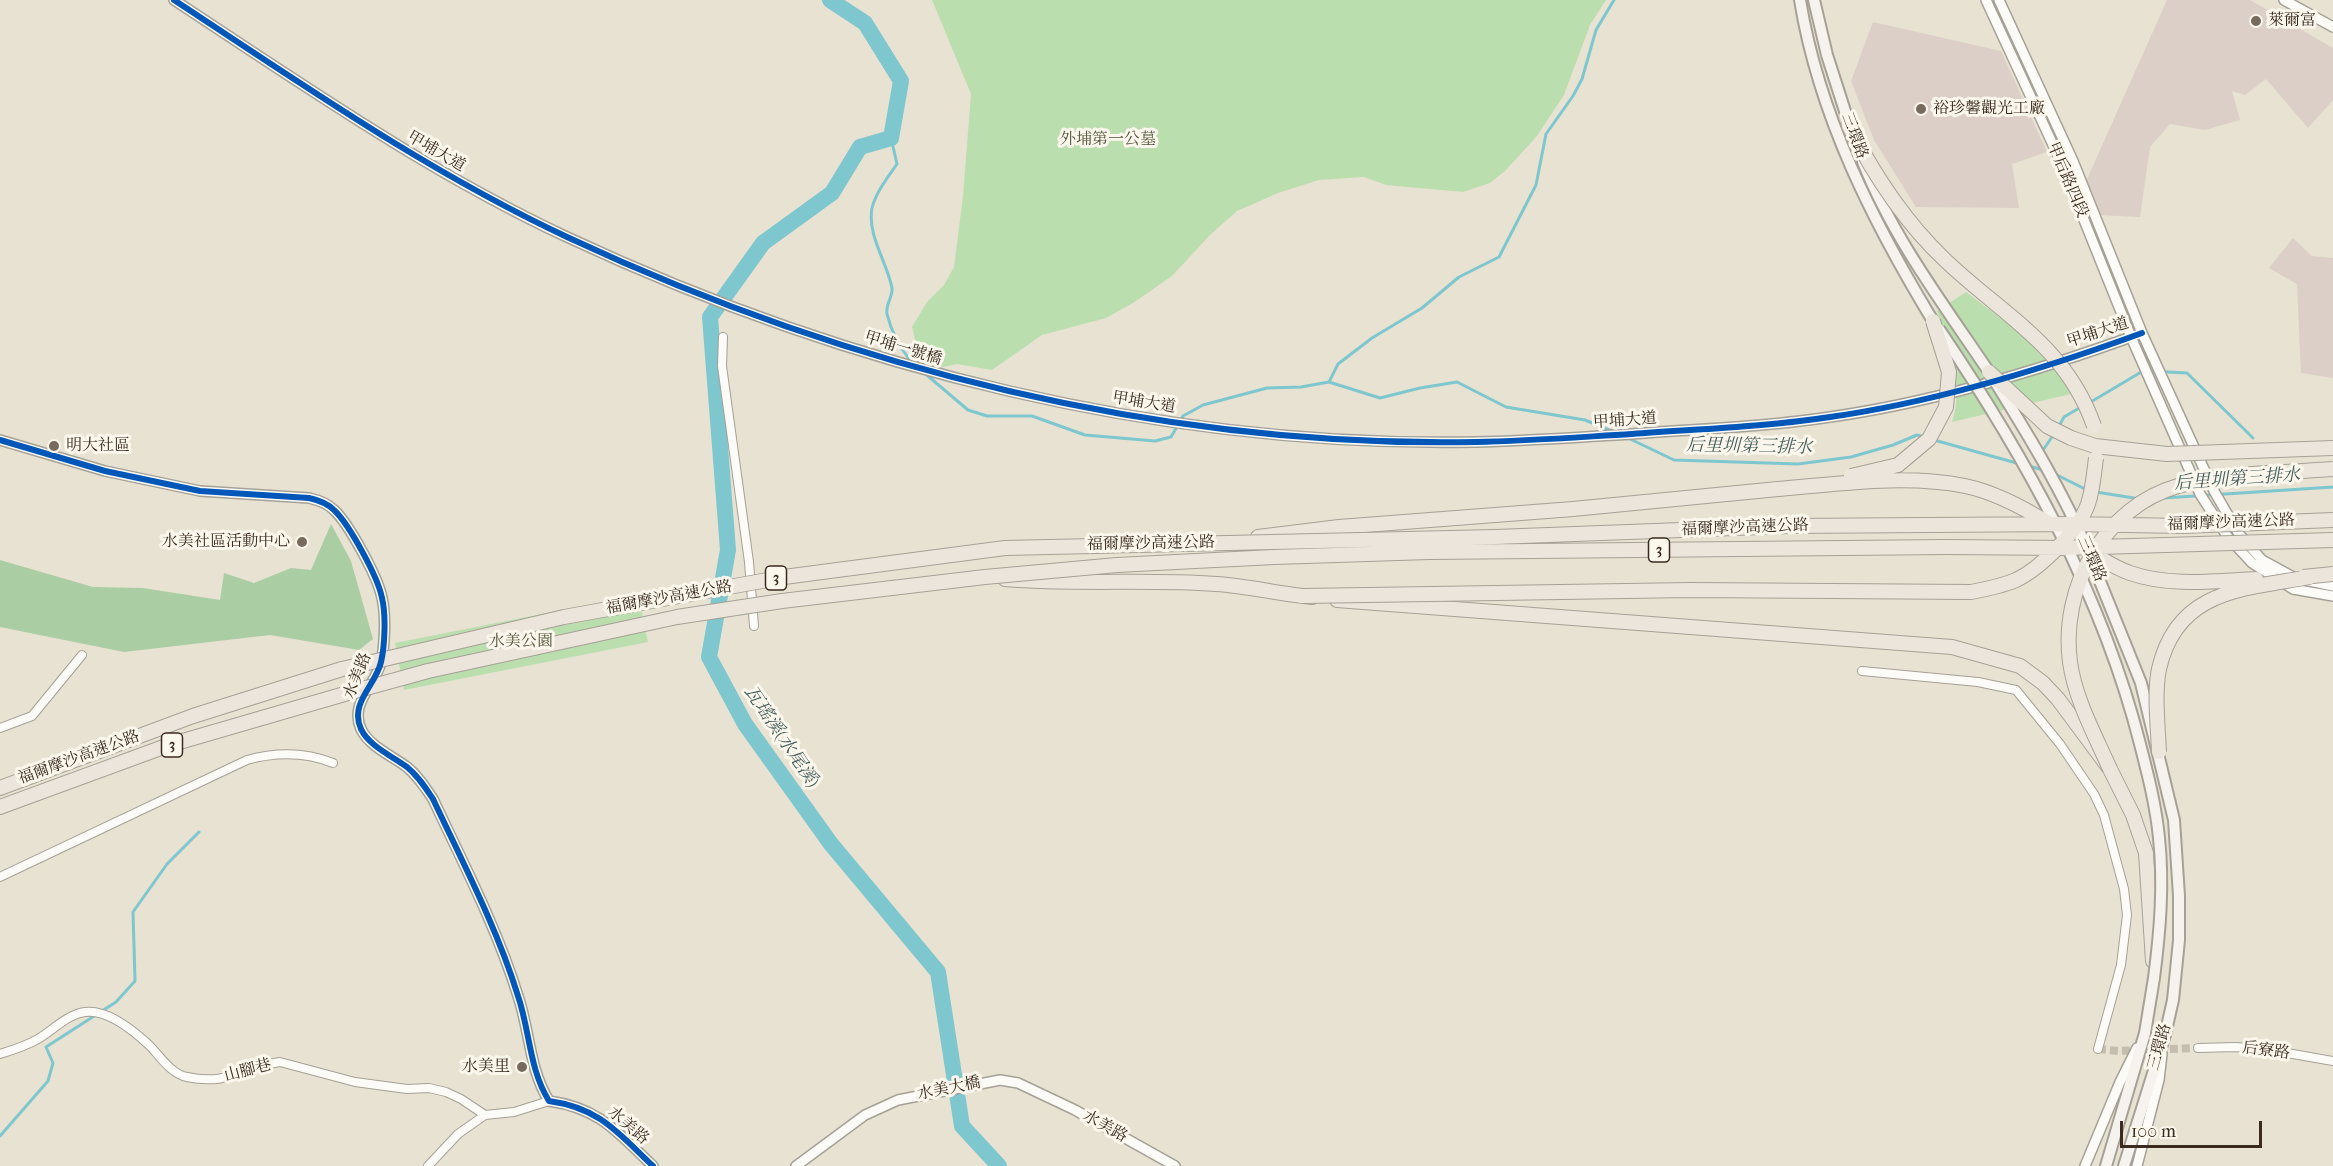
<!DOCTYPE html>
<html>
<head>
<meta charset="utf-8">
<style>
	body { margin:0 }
	#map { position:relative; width:2333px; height:1166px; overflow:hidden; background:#e8e2d2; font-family:"IM FELL French Canon",serif }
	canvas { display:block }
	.scale { position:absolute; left:2120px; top:1121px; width:142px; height:27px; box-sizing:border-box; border:3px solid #3b2a1e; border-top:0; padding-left:8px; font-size:18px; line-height:21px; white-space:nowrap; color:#3b2a1e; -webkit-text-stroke:4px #fbf7ec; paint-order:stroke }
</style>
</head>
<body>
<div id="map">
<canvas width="2333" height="1166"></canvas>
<div class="scale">100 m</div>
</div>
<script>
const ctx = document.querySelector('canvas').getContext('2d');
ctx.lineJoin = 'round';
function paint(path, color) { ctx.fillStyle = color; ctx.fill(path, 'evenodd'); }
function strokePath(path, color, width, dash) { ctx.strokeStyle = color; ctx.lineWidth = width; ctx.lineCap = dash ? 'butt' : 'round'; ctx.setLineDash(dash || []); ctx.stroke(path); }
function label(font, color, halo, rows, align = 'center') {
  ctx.font = font + ' "IM FELL French Canon","Noto Serif TC",serif'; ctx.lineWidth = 6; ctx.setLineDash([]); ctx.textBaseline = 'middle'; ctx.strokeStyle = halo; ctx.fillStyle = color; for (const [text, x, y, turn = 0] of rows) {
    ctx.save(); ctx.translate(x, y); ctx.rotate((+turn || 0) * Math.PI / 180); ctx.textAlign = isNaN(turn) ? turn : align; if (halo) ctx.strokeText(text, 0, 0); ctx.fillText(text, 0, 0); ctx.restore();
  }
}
const industrial = new Path2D(`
	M 2167,0 L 2250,0 L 2333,48 L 2333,100 L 2308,128 L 2266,79 L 2245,95 L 2232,91 L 2240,120 L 2205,130 L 2170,124 L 2150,147 L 2140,217 L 2097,215 L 2084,186 Z
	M 1873,22 L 2001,51 L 2047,152 L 2012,164 L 2019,208 L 1916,207 L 1874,140 L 1851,81 Z
	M 2293,238 L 2312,256 L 2333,258 L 2333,378 L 2301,373 L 2297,284 L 2269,268 Z`);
const green = new Path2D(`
	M 932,0 L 1606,0 L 1590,25 L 1564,95 L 1537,136 L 1505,171 L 1490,183 L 1463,192 L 1386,185 L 1364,177 L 1319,180 L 1278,193 L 1237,211 L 1210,235 L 1172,276 L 1133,303 L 1106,318 L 1042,335 L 992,370 L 957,364 L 938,368 L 918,352 L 912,327 L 927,302 L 944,285 L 954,267 L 963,196 L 971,94 Z
	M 1966,292 L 2032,342 L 2075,393 L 1952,422 C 1965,385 1948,348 1937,311 Z
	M 638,595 L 648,642 L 404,690 L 395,643 Z`);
const forest = new Path2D(`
	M 331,524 L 351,561 L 373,639 L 359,650 L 270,635 L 124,652 L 0,627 L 0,560 L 93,587 L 143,588 L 220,600 L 224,573 L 254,583 L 291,568 L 311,570 Z`);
const stream = new Path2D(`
	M 891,138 L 897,164 C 888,177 876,192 872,208 C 867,235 887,262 892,288 C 893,297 885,305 887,314 C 891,331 901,349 912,363
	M 922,371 L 968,410 L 987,416 L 1032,416 L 1085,435 L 1155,441 L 1171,437 L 1183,416 L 1203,405 L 1267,388 L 1301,387 L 1329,382 L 1380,398 L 1420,388 L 1457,382 L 1506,407 L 1585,420 L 1614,432
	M 2149,371 L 2187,373 L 2253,438
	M 1329,382 L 1338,364 L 1372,338 L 1422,308 L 1459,277 L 1499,257 L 1536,185 L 1546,134 L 1573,96 L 1582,79 L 1596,30 L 1614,0
	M 2089,403 L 2143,371
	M 2059,426 L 2064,417 L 2081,407
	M 1626,437 L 1674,460 L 1798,464 L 1851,457 L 1893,445 L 1917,435 L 1925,437
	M 1934,440 L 2020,464
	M 2041,453 L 2054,434
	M 2029,466 L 2043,470
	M 2055,474 L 2087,490
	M 2096,492 L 2140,499
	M 2164,498 L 2333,487
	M 0,1136 L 48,1081 L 53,1063 L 46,1047 L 116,1002 L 135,981 L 133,912 L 167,864 L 199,832`);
const river = new Path2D(`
	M 830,0 L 865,23 L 901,81 L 891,138 L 860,147 L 832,193 L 763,243 L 710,317 L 728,550 L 709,657 L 745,724 L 831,844 L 938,972 L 962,1126 L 999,1166`);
const minorTunnel = new Path2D(`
	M 2098,1049 L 2118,1051 L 2198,1048`);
const minor = new Path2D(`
	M 723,337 L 722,366 L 749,562 L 754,626
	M 1862,671 L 1978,682 L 2016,690 L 2060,744 L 2094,794 L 2104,815 L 2124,889 L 2127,915 L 2121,965 L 2098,1049
	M 0,728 L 32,716 L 82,655
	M 0,877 L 247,760 C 276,752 305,752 333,763
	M 2198,1048 L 2236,1047 L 2270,1050 L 2333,1061
	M 0,1054 C 13,1050 26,1046 38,1039 C 53,1030 68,1014 85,1012 C 107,1009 134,1031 149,1045 C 160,1056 171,1074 187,1077 C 228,1086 244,1067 280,1062 L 355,1082 L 407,1089 L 429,1088 L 446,1092 L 461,1099 L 485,1115
	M 428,1166 L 458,1134 L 485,1115 L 514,1112 L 549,1101`);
const tertiary = new Path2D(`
	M 174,0 C 302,84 428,172 567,237 C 849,369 1163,448 1476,442 C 1528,441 1580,437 1632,434 C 1698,429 1764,427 1830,417 C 1936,402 2041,370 2142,333
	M 1986,0 L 2060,160 L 2131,337 L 2200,494 L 2227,536 L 2252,563 L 2293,589 L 2333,596
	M 1999,0 L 2073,161 L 2142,333 L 2214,491 L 2239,534 L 2262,560 L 2295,578 L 2333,586
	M 2284,0 L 2333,27
	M 0,440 L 105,471 L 200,491 L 309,498 C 318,500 327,503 334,510 C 349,524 378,577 382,598 C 386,614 385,645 381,662 C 376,685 349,703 361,729 C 369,746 392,756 407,767 C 418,776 425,787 433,799 C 463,863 497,928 518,996 C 530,1031 529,1069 549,1101 C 600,1108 618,1133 653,1166
	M 796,1166 L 865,1115 L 898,1100 L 1000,1080 L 1018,1083 L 1075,1110 L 1175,1166
	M 2085,1166 L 2120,1082 L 2137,1048
	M 2137,1166 L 2159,1080 L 2162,1054`);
const secondary = new Path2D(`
	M 1800,0 C 1819,116 1873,222 1933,321
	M 1814,0 L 1827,55 L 1852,133
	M 1863,162 C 1893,238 1944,305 1989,372
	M 2089,554 L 2141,683 L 2174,820 L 2179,896 L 2179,940 L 2173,1000 L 2165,1035 L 2124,1166
	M 2106,1166 L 2145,1033 L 2154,978`);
const motorway = new Path2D(`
	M 1258,537 L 1339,527 L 1573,509 L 1778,489
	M 1005,579 C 1075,585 1146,579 1216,584 C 1248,586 1280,594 1312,597
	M 1337,600 L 1952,647 L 2020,666 L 2043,683 L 2058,699 L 2110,769 L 2133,815 L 2146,853 L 2153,961
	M 0,788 L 193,716 L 342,669
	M 0,807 L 169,745 L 348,693`);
const secondaryBridge = new Path2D(`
	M 1939,329 C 2025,456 2102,594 2140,744 C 2148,775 2156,806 2159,838 C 2164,885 2160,931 2154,978
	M 1996,383 C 2030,438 2063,492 2088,551`);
const motorwayBridge = new Path2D(`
	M 1849,126 C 1874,175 1903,220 1944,259 C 2002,315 2066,345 2094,426
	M 1989,372 L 2047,426 L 2071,438 L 2095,446 L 2167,454 L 2333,448
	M 1851,476 L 1898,465 L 1929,439 L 1946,407 L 1949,372 L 1933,321
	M 1778,489 C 1839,484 1905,474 1965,486 C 1994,492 2024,508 2048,523
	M 2088,551 C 2101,558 2115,568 2130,573 C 2170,587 2215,581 2256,579
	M 2303,577 L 2333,574
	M 1302,596 L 1691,590 L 1971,592 C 1987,589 2002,586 2016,580 C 2041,568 2079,530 2088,504 C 2093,489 2094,473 2096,458
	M 342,669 L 564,617 L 784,577 L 1005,548 L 1495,537 L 1788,526 L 2071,524 L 2183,526 L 2333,520
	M 348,693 L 428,671 L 677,617 L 782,601 L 985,577 L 1117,565 L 1274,557 L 1429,552 L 1948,547 L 2065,548 L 2333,540
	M 2159,752 C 2158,727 2154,693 2159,669 C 2177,589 2244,589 2310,577
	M 2110,769 C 2095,735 2075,699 2070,662 C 2060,588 2104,507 2178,486 C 2228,472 2282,473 2333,469`);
const cycleway = new Path2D(`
	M 174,0 C 302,84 428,172 567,237 C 849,369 1163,448 1476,442 C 1528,441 1580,437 1632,434 C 1698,429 1764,427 1830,417 C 1936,402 2041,370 2142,333
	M 0,440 L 105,471 L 200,491 L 309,498 C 318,500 327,503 334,510 C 349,524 378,577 382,598 C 386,614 385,645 381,662 C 376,685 349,703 361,729 C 369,746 392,756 407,767 C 418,776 425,787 433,799 C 463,863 497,928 518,996 C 530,1031 529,1069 549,1101 C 600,1108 618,1133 653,1166`);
const markers = [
	[2256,21,6,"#786a5d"],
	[1921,109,6,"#786a5d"],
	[54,446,6,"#786a5d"],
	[302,542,6,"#786a5d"],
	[522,1067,6,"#786a5d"]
];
const shields = [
	[1659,550,21],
	[776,578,21],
	[172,745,21]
];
const shieldNames = [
	["3",1659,550],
	["3",776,578],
	["3",172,745]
];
const poiNames = [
	["萊爾富",2268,21],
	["裕珍馨觀光工廠",1933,109],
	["明大社區",66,446],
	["水美社區活動中心",290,542,"right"],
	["水美里",510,1067,"right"]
];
const streetNames = [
	["三環路",1854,136,70],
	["甲埔大道",436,152,30],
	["甲后路四段",2067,180,67],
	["甲埔大道",2098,333,-18],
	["甲埔一號橋",903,349,17],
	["甲埔大道",1144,403,9],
	["甲埔大道",1625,421,-4],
	["福爾摩沙高速公路",2231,523,-2],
	["福爾摩沙高速公路",1745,528,-2],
	["福爾摩沙高速公路",1151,544,-1],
	["三環路",2091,559,67],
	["福爾摩沙高速公路",669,598,-10],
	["水美路",358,676,-68],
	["福爾摩沙高速公路",79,758,-20],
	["三環路",2160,1047,-74],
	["后寮路",2266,1051,7],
	["山腳巷",248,1071,-15],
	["水美大橋",949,1089,-11],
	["水美路",628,1126,41],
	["水美路",1105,1127,29]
];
const parkNames = [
	["外埔第一公墓",1108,140],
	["水美公園",521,642]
];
const waterNames = [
	["后里圳第三排水",1749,447,1],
	["后里圳第三排水",2237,480,-4],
	["瓦瑤溪(水尾溪)",781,737,56]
];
paint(industrial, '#dbcfc8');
paint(green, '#bbdeaf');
paint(forest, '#abcda3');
strokePath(stream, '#7ec7ce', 3);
strokePath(river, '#7ec7ce', 16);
strokePath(minorTunnel, '#c5bdae', 8, [8, 4]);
strokePath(minor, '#a6a196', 10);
strokePath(tertiary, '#a6a196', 12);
strokePath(secondary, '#a6a196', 14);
strokePath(motorway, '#a6a196', 16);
strokePath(minor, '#fcfbf8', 8);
strokePath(tertiary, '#fcfbf8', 9);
strokePath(secondary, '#f6f2ed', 10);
strokePath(motorway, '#ece5dc', 14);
strokePath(secondaryBridge, '#a6a196', 14, []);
strokePath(motorwayBridge, '#a6a196', 16, []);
strokePath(secondaryBridge, '#f6f2ed', 10);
strokePath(motorwayBridge, '#ece5dc', 14);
strokePath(cycleway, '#0057b8', 6);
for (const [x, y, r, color] of markers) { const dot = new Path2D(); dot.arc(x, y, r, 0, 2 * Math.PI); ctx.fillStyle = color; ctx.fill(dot); strokePath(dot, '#fbf7ec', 2); }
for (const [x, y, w] of shields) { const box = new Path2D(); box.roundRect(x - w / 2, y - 12, w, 24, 4.5); ctx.fillStyle = '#fbf7ec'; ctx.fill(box); strokePath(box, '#3b2a1e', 1.5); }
label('bold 15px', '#3b2a1e', null, shieldNames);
label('16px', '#3b2a1e', '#fbf7ec', poiNames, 'left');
label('16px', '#3b2a1e', '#fbf7ec', streetNames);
label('16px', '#52563b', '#fbf7ec', parkNames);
label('italic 18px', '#425d5b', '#fbf7ec', waterNames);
</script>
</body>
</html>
